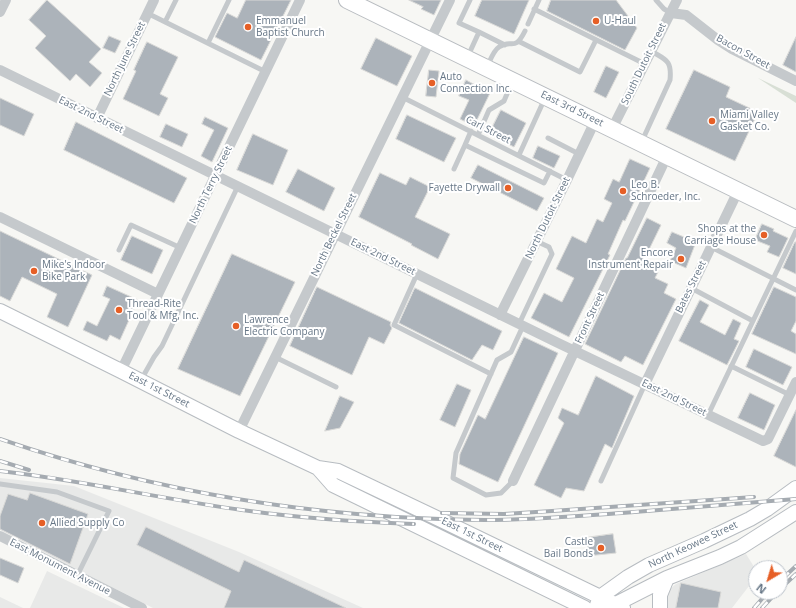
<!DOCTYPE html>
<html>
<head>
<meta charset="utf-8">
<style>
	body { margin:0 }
	#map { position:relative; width:796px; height:608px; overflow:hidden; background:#f7f7f4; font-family:"Open Sans",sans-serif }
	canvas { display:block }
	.north { position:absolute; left:748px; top:560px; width:40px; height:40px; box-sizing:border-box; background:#fff; border:1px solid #c2c8cf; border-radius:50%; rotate:218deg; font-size:11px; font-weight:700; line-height:16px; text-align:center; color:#667686 }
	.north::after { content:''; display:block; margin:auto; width:14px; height:18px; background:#e65f26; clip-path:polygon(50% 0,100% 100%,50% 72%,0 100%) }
</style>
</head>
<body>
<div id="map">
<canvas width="796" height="608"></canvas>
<div class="north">N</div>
</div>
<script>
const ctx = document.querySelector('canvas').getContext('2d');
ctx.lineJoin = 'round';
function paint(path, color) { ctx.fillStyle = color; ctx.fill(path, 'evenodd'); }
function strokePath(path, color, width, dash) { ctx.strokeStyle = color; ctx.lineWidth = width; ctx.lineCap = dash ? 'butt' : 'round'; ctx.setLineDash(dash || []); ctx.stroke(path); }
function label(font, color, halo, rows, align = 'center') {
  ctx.font = font + ' "Open Sans",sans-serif'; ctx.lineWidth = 4; ctx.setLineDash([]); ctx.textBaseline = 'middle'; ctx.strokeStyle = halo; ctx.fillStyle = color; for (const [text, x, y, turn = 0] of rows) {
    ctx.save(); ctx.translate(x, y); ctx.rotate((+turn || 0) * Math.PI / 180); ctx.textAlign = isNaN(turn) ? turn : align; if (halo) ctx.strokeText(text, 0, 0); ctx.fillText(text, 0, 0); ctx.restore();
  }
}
const built = new Path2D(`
	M 0,478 L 74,486 L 239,552 L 363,608 L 153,608 L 0,530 Z
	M 746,554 L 756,570 L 756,577 L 732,608 L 664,608 L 664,599 L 670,589 L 676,584 Z
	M 47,571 L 124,608 L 30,608 Z
	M 0,597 L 23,608 L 0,608 Z`);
const green = new Path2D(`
	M 758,78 L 796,96 L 796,103 Z`);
const building = new Path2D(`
	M 47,0 L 101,49 L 89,62 L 102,73 L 90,87 L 76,74 L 70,81 L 35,48 L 46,36 L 29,20 Z
	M 246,0 L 291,0 L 261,60 L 215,37 L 227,13 L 237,18 Z
	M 409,0 L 441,0 L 434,15 L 421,9 L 423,7 Z
	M 482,0 L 529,0 L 514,34 L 475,16 Z
	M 551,0 L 616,0 L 637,28 L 625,50 L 547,11 Z
	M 109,36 L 121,41 L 115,53 L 103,48 Z
	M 796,37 L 796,72 L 783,65 Z
	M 376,38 L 412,56 L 397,86 L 361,69 Z
	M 147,42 L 178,57 L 160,94 L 168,98 L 159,116 L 123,99 L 136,71 L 134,70 Z
	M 606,66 L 619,72 L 606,98 L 594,92 Z
	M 429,70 L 439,71 L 436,97 L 426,96 Z
	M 694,70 L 730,87 L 726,97 L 758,112 L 735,161 L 666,129 Z
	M 466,80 L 490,93 L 474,126 L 460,119 L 469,100 L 459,96 Z
	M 0,98 L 34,114 L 24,136 L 0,125 Z
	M 501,110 L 526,123 L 514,147 L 489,134 Z
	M 407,115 L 456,138 L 444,162 L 396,139 Z
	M 205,117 L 228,128 L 212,162 L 201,156 L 214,130 L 202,124 Z
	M 76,122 L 187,178 L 174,203 L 64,150 Z
	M 166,124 L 188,134 L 182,147 L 160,137 Z
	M 253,134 L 288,150 L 273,185 L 237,170 Z
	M 538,146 L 560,156 L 554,168 L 533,158 Z
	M 630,159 L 650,168 L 625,221 L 623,220 L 608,254 L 610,255 L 569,337 L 531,318 L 544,293 L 562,302 L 574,278 L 556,269 L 572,236 L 586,243 L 597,219 L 603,222 L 612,203 L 604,199 L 613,179 L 619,182 Z
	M 478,165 L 544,198 L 537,211 L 471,178 Z
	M 298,169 L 335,188 L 324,211 L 286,192 Z
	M 380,173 L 406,185 L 410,177 L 430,187 L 415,217 L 450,234 L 438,259 L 411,245 L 412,244 L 359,217 Z
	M 647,218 L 661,225 L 642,264 L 658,272 L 655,278 L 668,284 L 664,293 L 676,299 L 643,365 L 625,356 L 621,362 L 585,344 L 626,258 L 627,258 Z
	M 762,224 L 774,229 L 773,231 L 788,238 L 779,257 L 767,252 L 770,246 L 755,240 Z
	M 0,231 L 92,275 L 68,327 L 47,317 L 57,294 L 22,277 L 10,301 L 0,296 Z
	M 672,232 L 696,242 L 686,268 L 670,261 L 676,248 L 667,243 Z
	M 132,236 L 163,250 L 152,274 L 121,260 Z
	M 795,242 L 796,242 L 796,274 L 783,268 Z
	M 232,254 L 295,282 L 240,396 L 178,369 Z
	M 107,286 L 138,300 L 120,340 L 110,335 L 107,341 L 83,330 L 87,321 L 97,326 L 110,299 L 103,296 Z
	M 317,287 L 391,322 L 390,325 L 392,328 L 384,344 L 369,337 L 352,375 L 290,346 Z
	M 774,287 L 796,297 L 796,321 L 791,331 L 796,334 L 796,354 L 752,334 Z
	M 415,288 L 502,331 L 493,350 L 482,345 L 472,360 L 399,323 Z
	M 700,300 L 709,305 L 700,322 L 725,335 L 733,319 L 741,323 L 734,339 L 739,341 L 727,365 L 679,341 Z
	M 524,337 L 558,353 L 498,482 L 459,464 L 460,454 L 478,415 L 485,419 Z
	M 754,349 L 792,367 L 783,385 L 746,367 Z
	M 596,376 L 634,396 L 612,448 L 605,444 L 584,491 L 566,488 L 561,498 L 534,485 L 564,423 L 558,418 L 562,408 L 578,415 Z
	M 457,384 L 471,390 L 455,427 L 440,420 Z
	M 750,393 L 775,405 L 764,430 L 738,418 Z
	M 340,396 L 354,402 L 340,428 L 325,431 Z
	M 796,410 L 796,467 L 774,456 Z
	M 30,493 L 88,514 L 70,564 L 0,529 L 0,516 L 8,494 L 27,500 Z
	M 146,527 L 239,572 L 244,560 L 346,608 L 224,608 L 231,591 L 137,545 Z
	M 613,534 L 616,553 L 587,556 L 585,538 Z
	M 0,558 L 24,568 L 18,583 L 0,575 Z
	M 681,583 L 721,592 L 718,608 L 676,608 Z`);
const service = new Path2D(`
	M 656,0 L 664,9 L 671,13
	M 534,9 L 645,64
	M 147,13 L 266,72
	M 165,22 L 176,0
	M 528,24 L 539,0
	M 479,32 L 505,45
	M 520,42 L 580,72 L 596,40
	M 208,43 L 229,0
	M 468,56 L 479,32 L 459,23 L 470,0
	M 487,67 C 490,61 493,51 499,47 C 512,38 514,53 525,31
	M 402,97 L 567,180
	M 471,131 L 465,145 L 544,183 L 550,171
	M 478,135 L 489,110 L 504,101 L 512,82
	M 548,138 L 579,154
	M 642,141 L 670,80 C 672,60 666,60 651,51
	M 519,155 L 545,98
	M 454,169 L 465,145
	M 711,247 L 796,290
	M 119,250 L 131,225 L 181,248
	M 417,274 L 394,325 L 491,374
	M 691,288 L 753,321
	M 519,324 L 552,254 L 549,247 L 536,241
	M 275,357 L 336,387
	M 731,366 L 790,395
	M 141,380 L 154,357 L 162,346 L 238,186
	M 708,415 L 796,231
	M 513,481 L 501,493 L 486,495 L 453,478 L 456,453 L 497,360 L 511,352 L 523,326
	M 601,481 L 645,384
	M 0,484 L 57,492 L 109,511 L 77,576`);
const minor = new Path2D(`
	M 0,12 L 6,0
	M 671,13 L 686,15 L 718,40 L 732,49 L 796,81
	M 0,70 L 556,342 L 763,441 L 768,439 L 796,382
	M 97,118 L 154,0
	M 612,129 L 677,0
	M 0,217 L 158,294
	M 500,315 L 567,180 L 595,121
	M 121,371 L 300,0
	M 645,384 L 738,191
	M 239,431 L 450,0
	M 513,481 L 667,156
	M 0,536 L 142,608`);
const secondary = new Path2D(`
	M 0,311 L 121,371 L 239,431 L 318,468 L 338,471 L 441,520 L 623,608
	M 318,468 L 333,485 L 585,608
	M 610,607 L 667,578 L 720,557 L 741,547 L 796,512
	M 596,608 L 600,597 L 628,577 L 649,565 L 704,541 L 750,519 L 767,509 L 796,488
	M 660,608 L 660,595 L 667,578`);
const primary = new Path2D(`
	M 347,0 L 796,219`);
const rail = new Path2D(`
	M 0,439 C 157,493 319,519 485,520 C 531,520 577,516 622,513 C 680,508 738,504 796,499
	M 0,461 L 29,470
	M 0,471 C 81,480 161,499 242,510 C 299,518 357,522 414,524
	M 442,513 L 504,514 L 552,511 L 754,497
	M 783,578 L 796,566
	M 780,589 L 796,574
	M 754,608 L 768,592
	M 762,608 L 777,592`);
const markers = [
	[596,21,4,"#e65f26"],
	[248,27,4,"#e65f26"],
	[432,83,4,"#e65f26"],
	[712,121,4,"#e65f26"],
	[508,188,4,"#e65f26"],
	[623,191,4,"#e65f26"],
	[764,235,4,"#e65f26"],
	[681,259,4,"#e65f26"],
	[34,271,4,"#e65f26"],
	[119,310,4,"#e65f26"],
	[236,326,4,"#e65f26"],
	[42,523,4,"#e65f26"],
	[601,548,4,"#e65f26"]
];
const poiNames = [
	["Emmanuel",256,21],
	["Baptist Church",256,33],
	["U-Haul",604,21],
	["Auto",440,77],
	["Connection Inc.",440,89],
	["Miami Valley",720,115],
	["Gasket Co.",720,127],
	["Leo B.",631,185],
	["Schroeder, Inc.",631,197],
	["Fayette Drywall",500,188,"right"],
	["Shops at the",756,229,"right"],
	["Carriage House",756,241,"right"],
	["Encore",673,253,"right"],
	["Instrument Repair",673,265,"right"],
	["Mike's Indoor",42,265],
	["Bike Park",42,277],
	["Thread-Rite",127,304],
	["Tool & Mfg, Inc.",127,316],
	["Lawrence",244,320],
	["Electric Company",244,332],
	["Allied Supply Co",50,523],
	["Castle",593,542,"right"],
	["Bail Bonds",593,554,"right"]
];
const streetNames = [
	["Bacon Street",743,52,29],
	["North June Street",125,59,-64],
	["South Dutoit Street",644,64,-64],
	["East 3rd Street",572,109,26],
	["East 2nd Street",91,115,26],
	["Carl Street",488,130,27],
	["North Terry Street",211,185,-64],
	["North Dutoit Street",548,218,-64],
	["North Beckel Street",334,235,-64],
	["East 2nd Street",383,257,26],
	["Bates Street",691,287,-64],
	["Front Street",590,318,-65],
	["East 1st Street",159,390,27],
	["East 2nd Street",674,398,26],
	["East 1st Street",472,535,26],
	["North Keowee Street",693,545,-25],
	["East Monument Avenue",60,567,27]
];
paint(built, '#e8e9e8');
paint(green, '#d8dfd5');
paint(building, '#acb3ba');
strokePath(building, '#d9d9d7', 1);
strokePath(secondary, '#b7bcc1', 16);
strokePath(primary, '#b8bcc0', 18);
strokePath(service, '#c5c9cc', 5);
strokePath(minor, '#c5c9cc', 10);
strokePath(secondary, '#fff', 14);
strokePath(primary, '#fff', 16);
strokePath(rail, '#a5abb1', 4);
strokePath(rail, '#fff', 2.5, [8]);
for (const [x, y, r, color] of markers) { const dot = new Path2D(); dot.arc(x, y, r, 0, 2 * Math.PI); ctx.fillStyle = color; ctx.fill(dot); strokePath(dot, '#fff', 1.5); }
label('10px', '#667686', '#fff', poiNames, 'left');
label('10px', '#667686', '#fff', streetNames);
</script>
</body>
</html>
